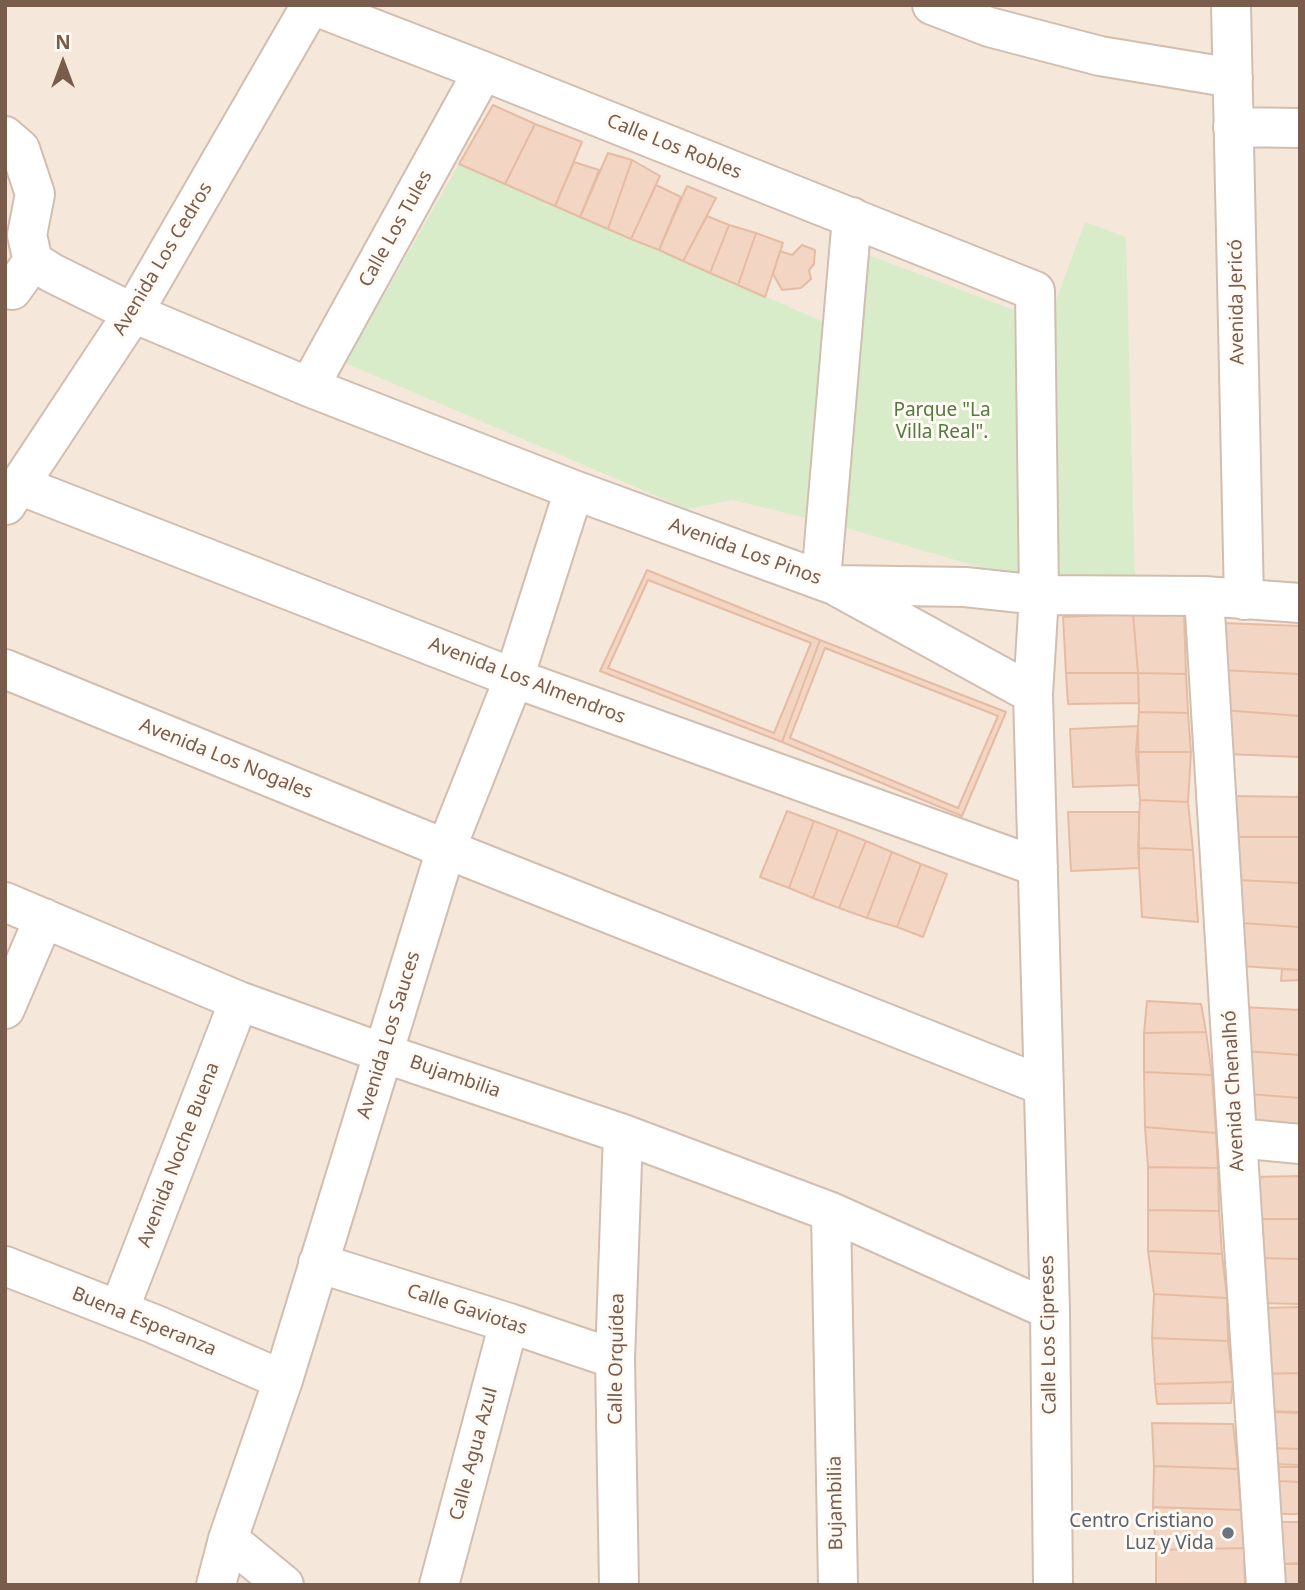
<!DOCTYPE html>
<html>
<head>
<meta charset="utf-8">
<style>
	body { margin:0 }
	#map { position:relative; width:1305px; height:1590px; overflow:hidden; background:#fdf6ec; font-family:"Noto Sans",sans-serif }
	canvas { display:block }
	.frame { position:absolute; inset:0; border:7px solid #7a5c4d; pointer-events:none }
	.north { position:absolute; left:28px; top:28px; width:70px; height:70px; -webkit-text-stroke:5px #fffaf3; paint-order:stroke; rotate:0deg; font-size:19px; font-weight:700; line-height:28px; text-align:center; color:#7a5c4d }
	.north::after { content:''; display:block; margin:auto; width:24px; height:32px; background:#7a5c4d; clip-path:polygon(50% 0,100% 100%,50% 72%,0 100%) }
</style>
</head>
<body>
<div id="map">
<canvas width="1305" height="1590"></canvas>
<div class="frame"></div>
<div class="north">N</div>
</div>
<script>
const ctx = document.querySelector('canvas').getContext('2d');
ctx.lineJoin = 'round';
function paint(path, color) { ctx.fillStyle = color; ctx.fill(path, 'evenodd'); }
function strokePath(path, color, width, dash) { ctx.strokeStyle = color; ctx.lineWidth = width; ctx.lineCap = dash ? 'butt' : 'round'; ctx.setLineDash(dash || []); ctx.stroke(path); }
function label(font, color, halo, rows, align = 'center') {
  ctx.font = font + ' "Noto Sans",sans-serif'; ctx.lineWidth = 6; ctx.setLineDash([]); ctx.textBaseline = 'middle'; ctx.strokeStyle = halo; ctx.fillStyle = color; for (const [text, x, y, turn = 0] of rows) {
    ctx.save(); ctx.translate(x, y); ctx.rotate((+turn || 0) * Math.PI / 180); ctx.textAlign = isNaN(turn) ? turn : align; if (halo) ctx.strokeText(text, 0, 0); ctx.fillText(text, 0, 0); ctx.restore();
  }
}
const residential = new Path2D(`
	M 5,5 L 1300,5 L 1300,1585 L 5,1585 Z`);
const green = new Path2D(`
	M 459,164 L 847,332 L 858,251 L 1048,323 L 1085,222 L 1126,237 L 1135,580 L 1058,590 L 846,528 L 733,500 L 687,509 L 345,363 Z`);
const building = new Path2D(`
	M 493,105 L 535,124 L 505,184 L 459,164 Z
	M 535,124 L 582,142 L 555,206 L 505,184 Z
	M 608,153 L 632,160 L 608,229 L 580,217 Z
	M 632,160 L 660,176 L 631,239 L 608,229 Z
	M 574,162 L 599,170 L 580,217 L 555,206 Z
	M 656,185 L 681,197 L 659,250 L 631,239 Z
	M 687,186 L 716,198 L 683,261 L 659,250 Z
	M 707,216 L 729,225 L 710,273 L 683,261 Z
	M 729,225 L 756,233 L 738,285 L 710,273 Z
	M 756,233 L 783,243 L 765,297 L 738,285 Z
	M 802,245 L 815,250 L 814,264 L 809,270 L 811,279 L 801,288 L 782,290 L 773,274 L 780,251 L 792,255 Z
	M 647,570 L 820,640 L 782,742 L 600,671 Z
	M 648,580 L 811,643 L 774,733 L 608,668 Z
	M 1133,614 L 1184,614 L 1186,674 L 1138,673 Z
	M 1133,614 L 1138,673 L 1066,673 L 1063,617 Z
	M 1223,623 L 1300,626 L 1300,674 L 1220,670 Z
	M 820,640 L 1006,712 L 962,816 L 782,742 Z
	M 825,648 L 998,716 L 958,808 L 790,738 Z
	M 1220,670 L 1300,674 L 1300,716 L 1223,710 Z
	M 1066,673 L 1138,673 L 1139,703 L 1068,704 Z
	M 1138,673 L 1186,674 L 1188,713 L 1139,712 Z
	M 1223,710 L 1300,716 L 1300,757 L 1227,754 Z
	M 1139,712 L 1188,713 L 1191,752 L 1136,752 Z
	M 1138,726 L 1139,785 L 1073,787 L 1070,729 Z
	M 1136,752 L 1191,752 L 1188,802 L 1140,800 Z
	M 1231,796 L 1300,797 L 1300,837 L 1234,837 Z
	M 1140,800 L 1188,802 L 1193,850 L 1138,848 Z
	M 787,811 L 814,821 L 789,888 L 760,877 Z
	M 1068,812 L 1139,812 L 1139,868 L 1071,871 Z
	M 814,821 L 838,830 L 813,898 L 789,888 Z
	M 838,830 L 866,841 L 839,908 L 813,898 Z
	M 1234,837 L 1300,837 L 1300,883 L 1237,880 Z
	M 866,841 L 892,852 L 867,918 L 839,908 Z
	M 1138,848 L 1193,850 L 1198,922 L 1142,917 Z
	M 892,852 L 921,864 L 897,927 L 867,918 Z
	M 921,864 L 947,874 L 923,937 L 897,927 Z
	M 1237,880 L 1300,883 L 1300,927 L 1241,923 Z
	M 1241,923 L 1300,927 L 1300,970 L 1241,966 Z
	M 1282,969 L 1300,970 L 1300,980 L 1281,981 Z
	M 1147,1001 L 1201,1004 L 1206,1032 L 1144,1033 Z
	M 1244,1007 L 1300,1010 L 1300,1055 L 1244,1051 Z
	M 1206,1032 L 1212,1075 L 1144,1072 L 1144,1033 Z
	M 1244,1051 L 1300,1055 L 1300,1098 L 1248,1094 Z
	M 1144,1072 L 1212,1075 L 1216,1133 L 1145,1127 Z
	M 1248,1094 L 1300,1098 L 1300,1137 L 1251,1133 Z
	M 1145,1127 L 1216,1133 L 1218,1168 L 1148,1167 Z
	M 1148,1167 L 1218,1168 L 1219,1211 L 1148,1210 Z
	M 1300,1176 L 1300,1219 L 1255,1219 L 1254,1177 Z
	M 1148,1210 L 1219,1211 L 1222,1254 L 1148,1251 Z
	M 1255,1219 L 1300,1219 L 1300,1259 L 1256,1258 Z
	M 1148,1251 L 1222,1254 L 1227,1298 L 1154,1294 Z
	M 1256,1258 L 1300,1259 L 1300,1304 L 1256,1303 Z
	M 1154,1294 L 1227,1298 L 1228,1341 L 1152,1338 Z
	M 1300,1307 L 1300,1373 L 1263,1374 L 1262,1308 Z
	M 1152,1338 L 1228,1341 L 1233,1382 L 1155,1384 Z
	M 1300,1373 L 1300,1412 L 1265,1411 L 1263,1374 Z
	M 1233,1382 L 1231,1403 L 1157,1404 L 1155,1384 Z
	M 1273,1412 L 1300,1413 L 1300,1449 L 1271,1448 Z
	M 1152,1423 L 1233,1424 L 1238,1469 L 1154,1466 Z
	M 1271,1448 L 1300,1449 L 1300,1465 L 1272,1464 Z
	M 1154,1466 L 1238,1469 L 1241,1510 L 1153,1507 Z
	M 1279,1467 L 1300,1467 L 1300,1482 L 1279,1481 Z
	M 1279,1481 L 1300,1482 L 1300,1514 L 1277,1514 Z
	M 1153,1507 L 1241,1510 L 1244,1548 L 1156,1550 Z
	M 1280,1522 L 1300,1522 L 1300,1564 L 1280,1564 Z
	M 1244,1548 L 1245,1585 L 1156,1585 L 1156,1550 Z
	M 1300,1563 L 1300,1585 L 1281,1585 L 1280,1564 Z`);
const minor = new Path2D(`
	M 312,5 L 483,71 L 1035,291 L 1039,595 L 1033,694 L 1050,1310 L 1053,1585
	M 932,5 L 989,27 L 1100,56 L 1233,78
	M 1231,5 L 1244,600
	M 1233,127 L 1300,128
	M 5,136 L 20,149 L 35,194 L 27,235 L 33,261 L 52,273 L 133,313 L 309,387 L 574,490 L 834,585 L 965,587 L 1039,595 L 1204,596 L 1300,603
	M 5,288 L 12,290 L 33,261
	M 309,387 L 483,71
	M 19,485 L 514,678 L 1038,867
	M 6,505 L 133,313 L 311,5
	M 821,580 L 852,217
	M 838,587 L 1033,694
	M 1204,596 L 1237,1138 L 1266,1585
	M 5,669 L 446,849 L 1044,1086
	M 5,902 L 239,1001 L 383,1053 L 623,1134 L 831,1212 L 1050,1310
	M 5,1009 L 44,918
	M 1237,1138 L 1300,1144
	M 831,1212 L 838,1585
	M 318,1263 L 509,1323 L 615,1359
	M 5,1266 L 154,1324 L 283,1380
	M 119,1310 L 239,1001
	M 228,1539 L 284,1585
	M 216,1585 L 228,1539 L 283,1380 L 446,849 L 514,678 L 574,490
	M 439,1585 L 509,1323
	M 619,1585 L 615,1359 L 623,1134`);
const markers = [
	[1228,1533,7,"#6b7280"]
];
const streetNames = [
	["Calle Los Robles",674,147,22],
	["Calle Los Tules",396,229,-61],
	["Avenida Los Cedros",163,259,-59],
	["Avenida Jericó",1237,302,-91],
	["Avenida Los Pinos",745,552,20],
	["Avenida Los Almendros",527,681,21],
	["Avenida Los Nogales",226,759,22],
	["Avenida Los Sauces",389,1035,-73],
	["Bujambilia",455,1077,19],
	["Avenida Chenalhó",1234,1091,-93],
	["Avenida Noche Buena",179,1155,-69],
	["Calle Gaviotas",467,1310,18],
	["Buena Esperanza",144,1322,22],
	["Calle Los Cipreses",1049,1335,-91],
	["Calle Orquídea",617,1359,-89],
	["Calle Agua Azul",474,1454,-75],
	["Bujambilia",836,1503,-91]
];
const parkNames = [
	["Parque \"La",942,411],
	["Villa Real\".",942,433]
];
const worshipNames = [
	["Centro Cristiano",1214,1522],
	["Luz y Vida",1214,1544]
];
paint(residential, '#f5e8da');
paint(green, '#d8ecc9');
paint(building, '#f3d5c3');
strokePath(building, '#e6bba3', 2);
strokePath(minor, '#d1beb0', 42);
strokePath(minor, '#fff', 38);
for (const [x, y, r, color] of markers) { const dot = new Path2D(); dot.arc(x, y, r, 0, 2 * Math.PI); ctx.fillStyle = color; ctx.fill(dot); strokePath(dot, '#fffaf3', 2.5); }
label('19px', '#7a5c4d', '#fffaf3', streetNames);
label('19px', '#537a41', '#fffaf3', parkNames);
label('19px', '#5b616d', '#fffaf3', worshipNames, 'right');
</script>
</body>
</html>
